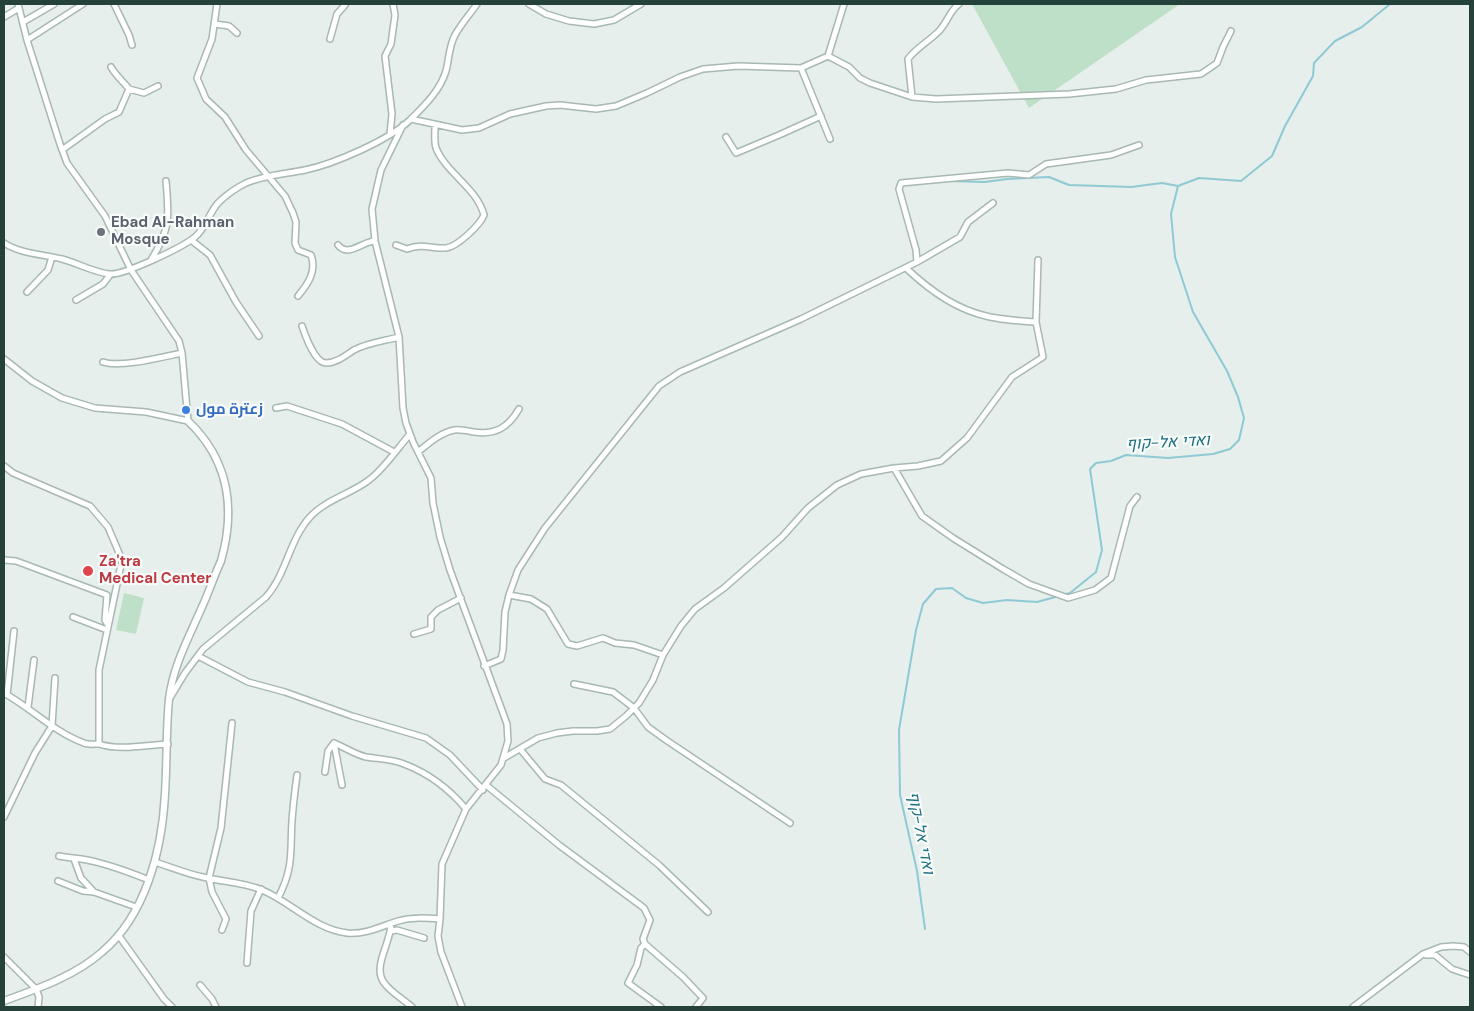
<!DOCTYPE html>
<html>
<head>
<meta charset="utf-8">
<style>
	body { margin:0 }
	#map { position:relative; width:1474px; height:1011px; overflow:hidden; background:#e6efeb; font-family:"DM Sans",sans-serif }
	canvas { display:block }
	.frame { position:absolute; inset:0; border:5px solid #24423a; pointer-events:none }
</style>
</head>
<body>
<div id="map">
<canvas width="1474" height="1011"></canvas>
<div class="frame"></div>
</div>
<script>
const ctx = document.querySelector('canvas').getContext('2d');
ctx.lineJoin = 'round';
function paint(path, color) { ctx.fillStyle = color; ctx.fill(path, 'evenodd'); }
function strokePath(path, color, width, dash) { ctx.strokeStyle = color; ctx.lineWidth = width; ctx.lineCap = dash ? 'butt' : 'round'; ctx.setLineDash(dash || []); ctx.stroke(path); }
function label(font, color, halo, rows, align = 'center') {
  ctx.font = font + ' "DM Sans",Cairo,Heebo,sans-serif'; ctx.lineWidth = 4.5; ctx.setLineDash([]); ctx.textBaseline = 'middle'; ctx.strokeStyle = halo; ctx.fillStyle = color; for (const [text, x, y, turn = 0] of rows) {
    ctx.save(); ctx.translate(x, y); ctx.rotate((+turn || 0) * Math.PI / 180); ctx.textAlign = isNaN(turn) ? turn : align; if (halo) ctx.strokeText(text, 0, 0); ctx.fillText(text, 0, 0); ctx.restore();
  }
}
const green = new Path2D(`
	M 972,4 L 1180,4 L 1029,108 Z
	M 124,593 L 144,598 L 136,634 L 116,630 Z`);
const stream = new Path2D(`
	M 949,181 L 985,182 L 1007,179 L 1049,177 L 1069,185 L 1131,187 L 1162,183 L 1178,186
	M 1063,595 L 1070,593 L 1096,572 L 1102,550 L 1090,469 L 1096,463 L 1111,461 L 1126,455 L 1168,458 L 1213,454 L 1230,449 L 1239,440 L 1244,418 L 1238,397 L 1227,371 L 1193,312 L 1175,257 L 1171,214 L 1178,186 L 1199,178 L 1241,181 L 1272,156 L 1285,126 L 1313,76 L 1314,63 L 1335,41 L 1362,27 L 1390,4
	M 925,929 L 917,871 L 900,795 L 899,730 L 916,630 L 923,604 L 936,589 L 952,588 L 966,598 L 983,603 L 1007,600 L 1037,602 L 1059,596`);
const minor = new Path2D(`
	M 114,4 L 129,35 L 132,45
	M 217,4 L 212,39 L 197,78 L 206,99 L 225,117 L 246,150 L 285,196 L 293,213 L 296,222 L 295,243 L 298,250 L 311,255 C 317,271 308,284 298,296
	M 529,4 L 546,14 L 569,21 L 594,24 L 614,20 L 641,4
	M 4,17 L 19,8
	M 23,22 L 54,4
	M 215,24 L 229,26 L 237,33
	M 330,39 L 337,14 L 345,5 L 344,4
	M 27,40 L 83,4
	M 828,56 L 844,4
	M 111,67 C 116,76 123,81 129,89 L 144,93 L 158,86
	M 801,68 L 830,139
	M 912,97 L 908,59 C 916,48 928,42 938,32 C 947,24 949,11 959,4
	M 411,119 L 462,130 L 479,128 L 510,114 L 546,106 L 560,105 L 596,109 L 616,106 L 647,93 L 680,77 L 703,69 L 738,66 L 801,68 L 828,56 L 849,67 L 860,78 L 870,83 L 912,97 L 936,99 L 1069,94 L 1116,89 L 1146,80 L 1201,74 L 1217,63 L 1223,47 L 1231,31
	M 403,125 L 381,170 L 372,209 L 375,241 L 399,337 L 403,408 L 406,423 L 413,442 L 431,478 L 433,503 L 440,537 L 450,570 L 507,724 L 508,741 L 501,765 L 466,809 L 442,864 L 440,919 L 438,936 L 441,952 L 462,1007
	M 390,134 L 392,114 L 385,56 L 391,44 L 395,15 L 393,4
	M 726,137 L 736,153 L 779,135 L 821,116
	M 62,150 L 105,119 L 119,112 L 129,89
	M 191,240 L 210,255 L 236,302 L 259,336
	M 4,243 C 21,254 42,254 62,259 C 77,263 93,272 109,274 C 123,276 183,247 195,237 C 206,228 209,213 218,203 C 226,195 236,188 246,183 C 265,175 285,174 305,170 C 334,164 389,140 410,120 C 424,106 440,91 446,71 C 449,59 449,46 455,35 C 461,24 470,14 477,4
	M 338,245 C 348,258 363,241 375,241
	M 396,245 L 407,249 C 423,243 432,249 446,248 C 457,247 480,225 484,215 C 477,188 446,173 436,148 C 434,142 435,132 435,125
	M 151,260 C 171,228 169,217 166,181
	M 917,262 L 960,237 L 968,222 L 993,203
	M 906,268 C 928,289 955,309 986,316 C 1002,320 1020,321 1036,322
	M 27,292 L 48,270 L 52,257
	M 76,300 L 103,284 L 110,275
	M 302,326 C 305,335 315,363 326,363 C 337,363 346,355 354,350 C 367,343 384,341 399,337
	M 4,359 L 32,381 L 62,398 L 95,408 L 146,412 L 188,421 L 182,353 L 179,341 L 131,270 L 105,216 L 67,163 L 60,144 L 27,40 L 18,4
	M 103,362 C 121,368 162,357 182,353
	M 276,408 L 287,406 L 342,424 L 394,452
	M 418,452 C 429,443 440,433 454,430 C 460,429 468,431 474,432 C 495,435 508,428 519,409
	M 4,466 L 13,473 L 90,506 L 108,527 L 122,560 L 99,670 L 99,744 C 120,751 146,745 168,744
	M 894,468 L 922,516 L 953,538 L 1003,569 L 1029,584 L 1068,598 L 1095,590 L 1111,578 L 1130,506 L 1137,497
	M 4,560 L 16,561 L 107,595 L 105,620 L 108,625
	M 509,595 L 531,599 L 547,609 L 568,644 L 577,646 L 603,638 L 615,643 L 634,645 L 663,655
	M 73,617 L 107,630
	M 414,634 L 431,629 L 431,617 L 438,610 L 461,598
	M 198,656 L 248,682 L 285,692 L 352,716 L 426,738 L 450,755 L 483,790
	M 484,666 L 501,659 L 503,650 L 505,612 L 509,595 L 518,570 L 545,528 L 659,386 L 680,372 L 801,319 L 917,262 L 916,250 L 899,189 L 901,183 L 1008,173 L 1029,175 L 1046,164 L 1111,155 L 1139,145
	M 574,684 L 613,692 L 634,708 L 648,727 L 666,740 L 790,823
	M 4,693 C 31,708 54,732 84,743 C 88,745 94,744 99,744
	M 7,695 L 14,631
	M 170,698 L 185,673 L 203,649 L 266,597 C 287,573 289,540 310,517 C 325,500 351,494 369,480 C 383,470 398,448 410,434
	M 28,707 L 34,660
	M 334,743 C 344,747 356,755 366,757 C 379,759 392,759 404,764 C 428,773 450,790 466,809
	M 334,743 L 342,785
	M 520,749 L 545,779 L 561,785 L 659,865 L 708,912
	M 504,758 L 538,738 L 557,733 L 573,731 L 597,731 L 610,729 L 626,716 L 639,703 L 653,680 L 663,655 L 681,626 L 695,609 L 724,588 L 782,537 L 808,508 L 837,485 L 861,474 L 894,468 L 918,466 L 941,461 L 967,438 L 1012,377 L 1043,357 L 1036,322 L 1038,260
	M 325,772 L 328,751 L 334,743
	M 486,785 L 559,845 L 644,908 L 650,920 L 643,939 L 645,944 L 683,977 L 703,998 L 696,1007
	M 4,817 L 35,753 L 52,726 L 55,678
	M 59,856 C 68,858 77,858 87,860 C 108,864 129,872 149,880
	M 74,859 L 81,878 L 94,892
	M 155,862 C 171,867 187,874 203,877 C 223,882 243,882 262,890 C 291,902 314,929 347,933 C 365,935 382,926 398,921 C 412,917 426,918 440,919
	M 58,881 L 83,891 L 94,892 L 136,907
	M 278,898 C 294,867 290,853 292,821 C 293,806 295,790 297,775
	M 391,924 C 391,943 371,968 385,984 C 392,993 403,999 412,1007
	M 222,930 L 226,919 L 212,892 L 209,878 L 221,828 L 232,723
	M 391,931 L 397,930 L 424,938
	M 119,936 L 164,999 L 172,1007
	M 645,944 L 641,948 L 637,965 L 628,983 L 661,1007
	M 1426,955 L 1435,955 L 1452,969 L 1470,975
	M 4,957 L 36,989 L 39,997 L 38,1007
	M 247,963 L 251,911 L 261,889
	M 200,985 L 212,999 L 216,1007
	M 1353,1007 L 1423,954 L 1441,947 L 1453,946 L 1464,947 L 1470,952`);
const tertiary = new Path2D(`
	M 4,1001 C 37,989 75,976 102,952 C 146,915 162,850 165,794 C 167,763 166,730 169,699 C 173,666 189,637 202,607 C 209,592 214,576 221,561 C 236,508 229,460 188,421`);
const markers = [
	[101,232,5,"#6b7280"],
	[186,410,5,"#3f7fe0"],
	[88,571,6,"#e0444e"]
];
const worshipNames = [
	["Ebad Al-Rahman",111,223],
	["Mosque",111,240]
];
const shopNames = [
	["زعترة مول",196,410]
];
const healthNames = [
	["Za'tra",99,562],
	["Medical Center",99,579]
];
const waterNames = [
	["ואדי אל-קוף",1168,443,-3],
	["ואדי אל-קוף",920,833,79]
];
paint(green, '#bfe0c8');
strokePath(stream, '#8ec9d4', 2);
strokePath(minor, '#a8b8b2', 8);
strokePath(tertiary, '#a8b8b2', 9);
strokePath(minor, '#fff', 5);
strokePath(tertiary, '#fff', 6);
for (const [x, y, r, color] of markers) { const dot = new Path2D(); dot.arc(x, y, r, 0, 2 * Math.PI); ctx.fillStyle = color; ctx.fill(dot); strokePath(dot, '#f7fbf9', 2); }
label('bold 15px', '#5b616d', '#f7fbf9', worshipNames, 'left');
label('bold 15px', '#366cbe', '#f7fbf9', shopNames, 'left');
label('bold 15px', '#be3a42', '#f7fbf9', healthNames, 'left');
label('italic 16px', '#1c6f80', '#f7fbf9', waterNames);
</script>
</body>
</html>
